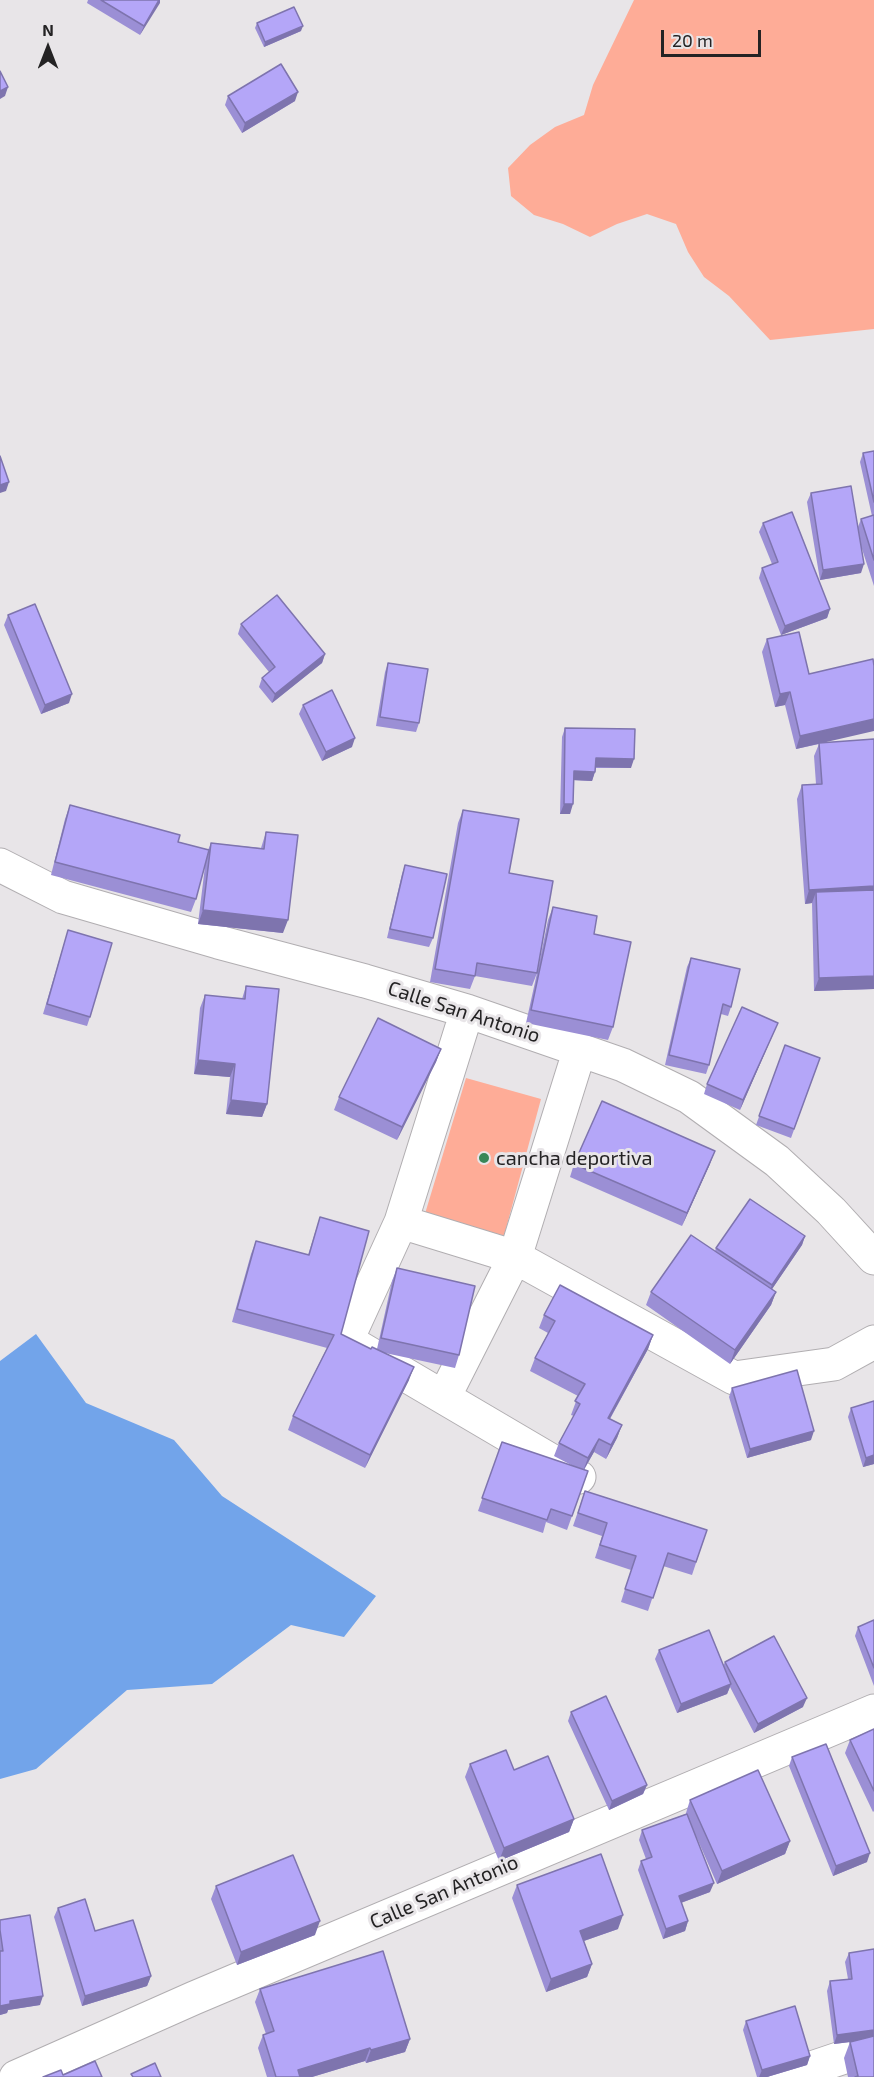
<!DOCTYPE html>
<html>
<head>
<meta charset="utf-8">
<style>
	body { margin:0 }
	#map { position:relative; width:874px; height:2077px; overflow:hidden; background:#e8e5e8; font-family:"Exo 2",sans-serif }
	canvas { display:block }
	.north { position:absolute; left:18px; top:18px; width:60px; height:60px; -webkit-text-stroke:4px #e8e5e8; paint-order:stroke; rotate:0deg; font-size:16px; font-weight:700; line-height:24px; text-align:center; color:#242324 }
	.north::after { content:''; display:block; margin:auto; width:21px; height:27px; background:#242324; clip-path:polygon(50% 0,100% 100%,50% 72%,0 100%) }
	.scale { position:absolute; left:661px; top:30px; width:100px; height:27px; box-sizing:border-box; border:3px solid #242324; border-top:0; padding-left:8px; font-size:18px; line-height:21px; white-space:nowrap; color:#242324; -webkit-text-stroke:4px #e8e5e8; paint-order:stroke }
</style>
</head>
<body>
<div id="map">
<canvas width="874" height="2077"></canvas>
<div class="north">N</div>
<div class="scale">20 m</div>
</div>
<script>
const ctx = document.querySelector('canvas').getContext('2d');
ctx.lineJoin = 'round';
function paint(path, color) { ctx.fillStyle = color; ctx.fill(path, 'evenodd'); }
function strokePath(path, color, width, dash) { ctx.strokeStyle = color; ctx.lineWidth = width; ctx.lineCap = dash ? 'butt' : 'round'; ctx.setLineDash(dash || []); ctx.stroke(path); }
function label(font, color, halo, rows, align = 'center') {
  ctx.font = font + ' "Exo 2",sans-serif'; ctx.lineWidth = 6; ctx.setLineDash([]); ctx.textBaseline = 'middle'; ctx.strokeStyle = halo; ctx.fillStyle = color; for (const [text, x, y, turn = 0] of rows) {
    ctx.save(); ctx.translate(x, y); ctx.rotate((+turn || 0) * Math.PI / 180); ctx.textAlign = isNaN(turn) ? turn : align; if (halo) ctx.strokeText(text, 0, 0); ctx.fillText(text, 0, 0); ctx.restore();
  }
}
const green = new Path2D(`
	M 634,0 L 874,0 L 874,329 L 770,340 L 729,296 L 704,277 L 688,252 L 676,224 L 647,214 L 617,224 L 590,237 L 563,224 L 534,215 L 511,196 L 508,168 L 530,145 L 555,127 L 584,115 L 593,85 Z
	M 466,1078 L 541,1099 L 504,1236 L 424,1217 Z`);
const water = new Path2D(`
	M 36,1334 L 86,1403 L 174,1440 L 222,1496 L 376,1596 L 344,1637 L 291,1625 L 212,1684 L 127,1690 L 36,1769 L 0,1779 L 0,1361 Z`);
const street = new Path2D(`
	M 0,865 L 63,897 L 218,942 L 365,981 L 467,1011 L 623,1065 L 689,1097 L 777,1161 L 831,1211 L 874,1258
	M 467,1011 L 401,1222 L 515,1257 L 734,1378 L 834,1364 L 874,1342
	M 401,1222 L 351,1331 L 351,1339 L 353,1344 L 579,1477
	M 444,1397 L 515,1257 L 580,1049
	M 16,2077 L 194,1998 L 874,1711
	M 785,2077 L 874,2047`);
const wall = new Path2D(`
	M 88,0 L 160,0 L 140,35 L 87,3 Z
	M 257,23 L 301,31 L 264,47 L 255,28 Z
	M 228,96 L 295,101 L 242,133 L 225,105 Z
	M 874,451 L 874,586 L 862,549 L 861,573 L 820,580 L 807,502 L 811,493 L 858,527 L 861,519 L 872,516 L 860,462 L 863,453 Z
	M 763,523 L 830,609 L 827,618 L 781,635 L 759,578 L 762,568 L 772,564 L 759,532 Z
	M 8,615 L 69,703 L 41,714 L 4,625 Z
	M 241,624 L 325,654 L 322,663 L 272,703 L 259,687 L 262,678 L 269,672 L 238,634 Z
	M 767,639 L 823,743 L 874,739 L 874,989 L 814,991 L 812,903 L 805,904 L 797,799 L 802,785 L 816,784 L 814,756 L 819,744 L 796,749 L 785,705 L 775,707 L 762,652 Z
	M 388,663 L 419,723 L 416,732 L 376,726 L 385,672 Z
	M 303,705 L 352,747 L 322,761 L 299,714 Z
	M 565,728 L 631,768 L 596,768 L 592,781 L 574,780 L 570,814 L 560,814 L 562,737 Z
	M 70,805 L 178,842 L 208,850 L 211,843 L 261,848 L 266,832 L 283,933 L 198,924 L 205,866 L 196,899 L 191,912 L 51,875 L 65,819 Z
	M 463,810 L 509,873 L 538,969 L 548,920 L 553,907 L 594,934 L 613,1027 L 608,1040 L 526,1023 L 537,973 L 532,986 L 475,976 L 470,989 L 430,982 L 458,823 Z
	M 405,865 L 433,938 L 429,947 L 387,938 L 402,874 Z
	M 68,930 L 90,1017 L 87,1026 L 43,1014 Z
	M 691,958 L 731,1007 L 728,1016 L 721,1014 L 709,1065 L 706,1074 L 665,1065 L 687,967 Z
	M 246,986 L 267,1104 L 262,1117 L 226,1114 L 230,1077 L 194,1074 L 200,1008 L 205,995 L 242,999 Z
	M 774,1032 L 740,1110 L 704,1094 L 707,1084 Z
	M 785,1045 L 820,1058 L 791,1138 L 756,1125 Z
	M 441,1049 L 436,1062 L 397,1140 L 334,1110 L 339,1097 Z
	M 574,1164 L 710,1164 L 682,1226 L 570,1177 Z
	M 320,1217 L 341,1334 L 371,1349 L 377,1349 L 392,1281 L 397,1268 L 459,1355 L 455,1368 L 385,1353 L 409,1380 L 365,1468 L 288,1430 L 293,1416 L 327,1348 L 232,1322 L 251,1254 L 256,1241 L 308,1255 Z
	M 805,1236 L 802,1245 L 772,1289 L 776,1292 L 771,1305 L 730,1364 L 646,1305 L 651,1292 L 715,1251 L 716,1248 Z
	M 544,1315 L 653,1335 L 648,1349 L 610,1419 L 622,1425 L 617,1438 L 606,1459 L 594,1452 L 584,1470 L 588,1471 L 567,1530 L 546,1522 L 543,1533 L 478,1511 L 502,1442 L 573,1466 L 554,1456 L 559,1443 L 574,1416 L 571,1415 L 578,1396 L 530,1371 L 535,1358 L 548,1333 L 539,1328 Z
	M 732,1388 L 811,1440 L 747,1458 L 729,1397 Z
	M 874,1401 L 874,1464 L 863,1467 L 848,1417 L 851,1408 Z
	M 585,1491 L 707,1530 L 692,1575 L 663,1566 L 648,1611 L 621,1602 L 631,1570 L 595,1558 L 602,1536 L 573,1526 Z
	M 874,1620 L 874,1686 L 855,1636 L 858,1627 Z
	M 659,1650 L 723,1666 L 725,1662 L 803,1707 L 754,1733 L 730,1687 L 727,1694 L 677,1713 L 655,1659 Z
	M 571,1712 L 647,1785 L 643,1794 L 609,1810 L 568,1721 Z
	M 874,1729 L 874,1811 L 873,1812 L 845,1753 L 850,1740 Z
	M 792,1757 L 867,1862 L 833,1876 L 789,1766 Z
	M 470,1764 L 514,1770 L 574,1819 L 569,1832 L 499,1861 L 465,1777 Z
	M 690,1800 L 790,1841 L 785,1854 L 717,1884 L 696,1836 L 710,1892 L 681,1903 L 688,1921 L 685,1931 L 663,1939 L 638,1870 L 641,1861 L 646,1859 L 639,1840 L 642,1830 L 686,1814 L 686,1813 Z
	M 517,1885 L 618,1929 L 584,1941 L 592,1964 L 587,1977 L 546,1992 L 512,1898 Z
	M 216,1886 L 315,1935 L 237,1965 L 211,1899 Z
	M 58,1908 L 95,1931 L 151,1976 L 147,1986 L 82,2006 L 54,1917 Z
	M 0,1920 L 40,2005 L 8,2010 L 7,2013 L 0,2015 Z
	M 849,1953 L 874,2077 L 848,2077 L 844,2058 L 850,2042 L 834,2044 L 827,1991 L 830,1981 L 848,1979 L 845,1962 Z
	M 260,1989 L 410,2039 L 405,2052 L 366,2063 L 365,2061 L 312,2077 L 267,2077 L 258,2048 L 263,2035 L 266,2034 L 255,2002 Z
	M 746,2021 L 810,2056 L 807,2065 L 767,2077 L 757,2077 L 743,2030 Z`);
const shadedWall = new Path2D(`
	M 159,0 L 160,0 L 160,3 L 140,35 L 144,26 Z
	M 303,26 L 301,31 L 264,47 L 265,42 Z
	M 8,87 L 5,96 L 0,99 L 0,91 Z
	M 298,92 L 295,101 L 242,133 L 245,123 Z
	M 9,482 L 6,491 L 0,493 L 0,485 Z
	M 864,564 L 861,573 L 820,580 L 823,570 Z
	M 830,609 L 827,618 L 781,635 L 785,626 Z
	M 325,654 L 322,663 L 272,703 L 275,694 Z
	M 790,692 L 785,705 L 775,707 L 780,694 Z
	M 72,694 L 69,703 L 41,714 L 45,705 Z
	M 874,719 L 874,731 L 796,749 L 800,736 Z
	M 355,738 L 352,747 L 322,761 L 326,752 Z
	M 596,758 L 634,759 L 631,768 L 593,767 Z
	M 574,771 L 595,772 L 592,781 L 571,780 Z
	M 564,804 L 573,804 L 570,814 L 560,814 Z
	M 874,886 L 874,899 L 816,892 L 812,903 L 805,904 L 809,890 Z
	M 203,910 L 288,920 L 283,933 L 198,924 Z
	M 874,976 L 874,989 L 814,991 L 819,978 Z
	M 778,1023 L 774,1032 L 740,1110 L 743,1100 Z
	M 441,1049 L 436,1062 L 397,1140 L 402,1127 Z
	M 198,1060 L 235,1064 L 230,1077 L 194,1074 Z
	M 231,1100 L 267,1104 L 262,1117 L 226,1114 Z
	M 715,1151 L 710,1164 L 682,1226 L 687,1213 Z
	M 805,1236 L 802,1245 L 768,1295 L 772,1285 Z
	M 776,1292 L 771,1305 L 730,1364 L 735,1350 Z
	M 653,1335 L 648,1349 L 603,1431 L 608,1418 Z
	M 414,1367 L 409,1380 L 365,1468 L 370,1455 Z
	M 622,1425 L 617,1438 L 606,1459 L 611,1445 Z
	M 814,1431 L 811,1440 L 747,1458 L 750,1449 Z
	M 599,1439 L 594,1452 L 583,1471 L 588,1458 Z
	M 874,1455 L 874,1464 L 863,1467 L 866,1458 Z
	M 731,1684 L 727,1694 L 677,1713 L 681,1704 Z
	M 807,1698 L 803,1707 L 754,1733 L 758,1724 Z
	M 647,1785 L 643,1794 L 609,1810 L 612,1801 Z
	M 574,1819 L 569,1832 L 499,1861 L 504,1848 Z
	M 790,1841 L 785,1854 L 717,1884 L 722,1871 Z
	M 870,1853 L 867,1862 L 833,1876 L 836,1866 Z
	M 714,1883 L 710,1892 L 675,1905 L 679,1896 Z
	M 623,1915 L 618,1929 L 575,1944 L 580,1931 Z
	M 320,1921 L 315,1935 L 237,1965 L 241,1952 Z
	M 688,1921 L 685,1931 L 663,1939 L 666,1929 Z
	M 592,1964 L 587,1977 L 546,1992 L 551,1979 Z
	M 151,1976 L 147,1986 L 82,2006 L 85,1996 Z
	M 43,1996 L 40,2005 L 8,2010 L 7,2013 L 0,2015 L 0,2006 L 10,2001 Z
	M 874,2030 L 874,2039 L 834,2044 L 837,2035 Z
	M 410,2039 L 405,2052 L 366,2063 L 371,2050 Z
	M 370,2048 L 365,2061 L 312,2077 L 295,2077 L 298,2070 Z
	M 810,2056 L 807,2065 L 767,2077 L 759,2077 L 762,2070 Z`);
const building = new Path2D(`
	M 101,0 L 159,0 L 144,26 Z
	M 294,7 L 303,26 L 265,42 L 257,23 Z
	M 281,64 L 298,92 L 245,123 L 228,96 Z
	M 0,71 L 8,87 L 0,91 Z
	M 874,451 L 874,502 L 863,453 Z
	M 0,456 L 9,482 L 0,485 Z
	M 851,486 L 864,564 L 823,570 L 811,493 Z
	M 792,512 L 830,609 L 785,626 L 762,568 L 778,562 L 763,523 Z
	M 874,515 L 874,560 L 861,519 Z
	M 277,595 L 325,654 L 275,694 L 262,678 L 275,667 L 241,624 Z
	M 35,604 L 72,694 L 45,705 L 8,615 Z
	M 799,632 L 809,674 L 873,659 L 874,666 L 874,719 L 800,736 L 790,692 L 780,694 L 767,639 Z
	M 388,663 L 428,669 L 419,723 L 380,717 Z
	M 332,690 L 355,738 L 326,752 L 303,705 Z
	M 565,728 L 635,729 L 634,759 L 596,758 L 595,772 L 574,771 L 573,804 L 564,804 Z
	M 874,739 L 874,886 L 809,890 L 802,785 L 822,784 L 819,743 Z
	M 70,805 L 180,835 L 178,842 L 209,850 L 196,899 L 55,862 Z
	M 463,810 L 519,819 L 509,873 L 553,881 L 537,973 L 477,963 L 475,976 L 435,969 Z
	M 266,832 L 298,835 L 288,920 L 203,910 L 211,843 L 264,849 Z
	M 405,865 L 447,874 L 433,938 L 390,929 Z
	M 874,890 L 874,976 L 819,978 L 816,892 Z
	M 553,907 L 597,916 L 594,934 L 631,942 L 613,1027 L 531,1010 Z
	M 68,930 L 112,943 L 90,1017 L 47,1004 Z
	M 691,958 L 740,969 L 731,1007 L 723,1004 L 709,1065 L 669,1055 Z
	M 246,986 L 279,989 L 267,1104 L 231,1100 L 235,1064 L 198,1060 L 205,995 L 245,999 Z
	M 742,1007 L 778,1023 L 743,1100 L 707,1084 Z
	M 378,1018 L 441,1049 L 402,1127 L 339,1097 Z
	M 785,1045 L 820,1058 L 794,1129 L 759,1116 Z
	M 602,1101 L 715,1151 L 687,1213 L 574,1164 Z
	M 750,1199 L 805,1236 L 772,1285 L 716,1248 Z
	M 320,1217 L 369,1231 L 341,1334 L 371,1349 L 372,1347 L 414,1367 L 370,1455 L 293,1416 L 334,1335 L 237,1309 L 256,1241 L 309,1255 Z
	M 691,1235 L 776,1292 L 735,1350 L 651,1292 Z
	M 397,1268 L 475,1286 L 459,1355 L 381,1338 Z
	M 560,1285 L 653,1335 L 608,1418 L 622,1425 L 611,1445 L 599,1439 L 588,1458 L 559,1443 L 580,1404 L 575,1401 L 585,1384 L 535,1358 L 555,1321 L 544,1315 Z
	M 797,1370 L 814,1431 L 750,1449 L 732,1388 Z
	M 874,1401 L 874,1455 L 866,1458 L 851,1408 Z
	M 502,1442 L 588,1471 L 572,1516 L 551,1509 L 547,1520 L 482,1498 Z
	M 585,1491 L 707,1530 L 696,1562 L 668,1553 L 653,1598 L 625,1589 L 636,1556 L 600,1545 L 607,1523 L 578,1513 Z
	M 874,1620 L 874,1668 L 858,1627 Z
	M 709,1630 L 731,1684 L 681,1704 L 659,1650 Z
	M 774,1636 L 807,1698 L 758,1724 L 725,1662 Z
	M 606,1696 L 647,1785 L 612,1801 L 571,1712 Z
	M 874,1729 L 874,1791 L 850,1740 Z
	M 826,1744 L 870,1853 L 836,1866 L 792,1757 Z
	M 506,1750 L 514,1770 L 548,1756 L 574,1819 L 504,1848 L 470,1764 Z
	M 758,1770 L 790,1841 L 722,1871 L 690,1800 Z
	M 687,1814 L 714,1883 L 679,1896 L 688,1921 L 666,1929 L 641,1861 L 652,1857 L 642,1830 Z
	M 601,1854 L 623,1915 L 580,1931 L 592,1964 L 551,1979 L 517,1885 Z
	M 293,1855 L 320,1921 L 241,1952 L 216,1886 Z
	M 85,1899 L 95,1931 L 133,1920 L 151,1976 L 85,1996 L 58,1908 Z
	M 30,1915 L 43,1996 L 10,2001 L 10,2004 L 0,2006 L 0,1951 L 3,1951 L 0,1930 L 0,1920 Z
	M 874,1949 L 874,2030 L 837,2035 L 830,1981 L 852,1979 L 849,1953 Z
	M 383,1951 L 410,2039 L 371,2050 L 370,2048 L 298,2070 L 300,2077 L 276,2077 L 263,2035 L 274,2031 L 260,1989 Z
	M 795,2006 L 810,2056 L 762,2070 L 746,2021 Z
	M 874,2036 L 874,2077 L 855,2077 L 858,2076 L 850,2042 Z
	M 95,2061 L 102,2077 L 43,2077 L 61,2070 L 63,2075 Z
	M 155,2063 L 161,2077 L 133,2077 L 131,2074 Z`);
const markers = [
	[484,1158,6,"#388757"]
];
const streetNames = [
	["Calle San Antonio",464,1012,18],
	["Calle San Antonio",444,1892,-23]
];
const poiNames = [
	["cancha deportiva",496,1158]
];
paint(green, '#feac97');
paint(water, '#72a4ea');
strokePath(street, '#b1aeb1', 35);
strokePath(street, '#fff', 33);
paint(wall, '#9b8fd5');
paint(shadedWall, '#7e74ae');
paint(building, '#b4a6f8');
strokePath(building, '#7e74ae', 1.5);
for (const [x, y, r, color] of markers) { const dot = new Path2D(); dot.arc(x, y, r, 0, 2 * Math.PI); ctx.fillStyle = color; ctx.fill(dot); strokePath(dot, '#e8e5e8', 2); }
label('20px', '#242324', '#e8e5e8', streetNames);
label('20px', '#242324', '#e8e5e8', poiNames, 'left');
</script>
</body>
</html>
